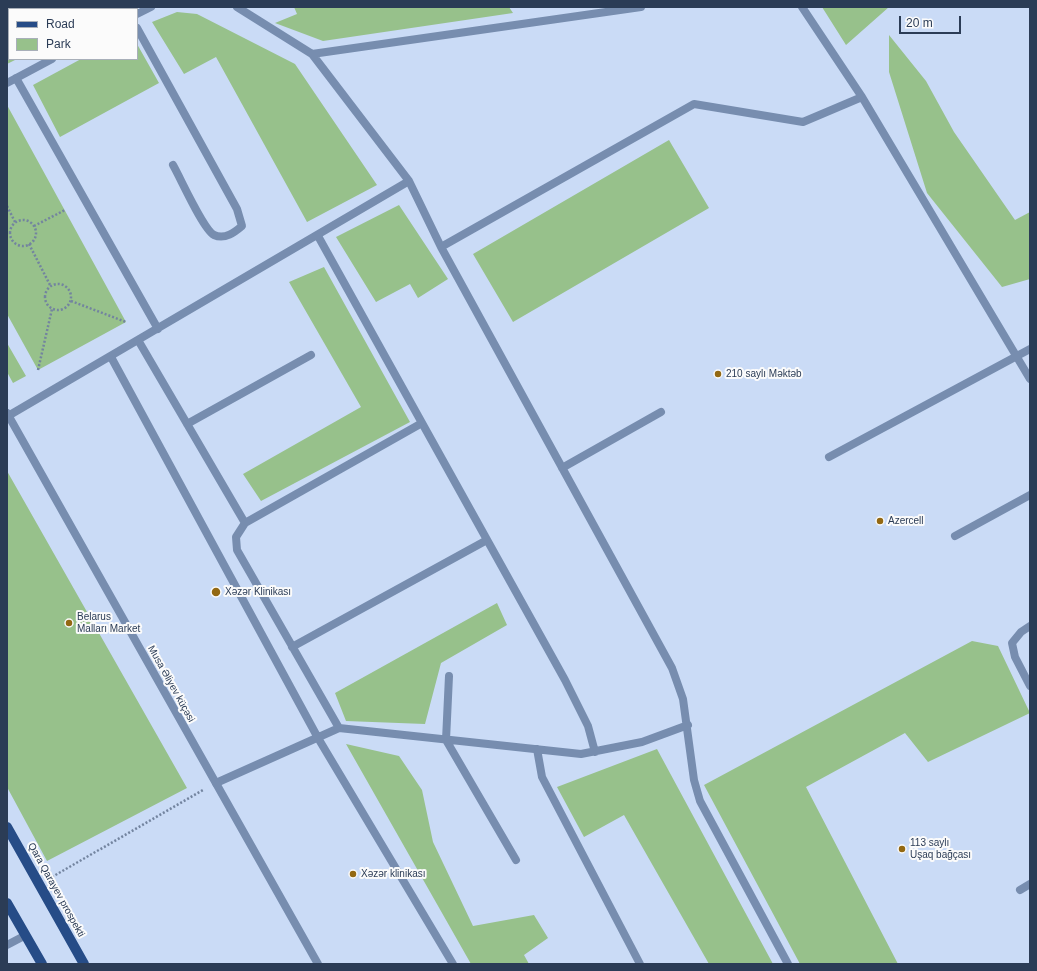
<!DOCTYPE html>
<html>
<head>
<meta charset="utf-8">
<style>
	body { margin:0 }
	#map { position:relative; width:1037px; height:971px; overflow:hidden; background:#cadbf6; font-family:Helvetica,sans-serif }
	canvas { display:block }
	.frame { position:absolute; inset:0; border:8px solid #2b3c56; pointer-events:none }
	.legend { position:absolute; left:8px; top:8px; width:130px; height:52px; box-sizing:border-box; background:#fbfbfb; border:1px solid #a8afb9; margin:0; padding:5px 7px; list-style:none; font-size:12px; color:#2b3c56 }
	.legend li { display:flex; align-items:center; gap:8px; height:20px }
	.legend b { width:20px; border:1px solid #a8afb9 }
	.scale { position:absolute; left:899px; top:16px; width:62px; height:18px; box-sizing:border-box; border:2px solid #2b3c56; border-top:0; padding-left:5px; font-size:12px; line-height:14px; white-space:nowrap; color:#2b3c56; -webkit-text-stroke:3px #fbfbfb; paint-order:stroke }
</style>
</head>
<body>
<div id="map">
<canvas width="1037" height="971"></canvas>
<div class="frame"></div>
<ul class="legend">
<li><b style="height:5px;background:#264c87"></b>Road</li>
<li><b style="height:11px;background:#97c18b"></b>Park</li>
</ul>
<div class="scale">20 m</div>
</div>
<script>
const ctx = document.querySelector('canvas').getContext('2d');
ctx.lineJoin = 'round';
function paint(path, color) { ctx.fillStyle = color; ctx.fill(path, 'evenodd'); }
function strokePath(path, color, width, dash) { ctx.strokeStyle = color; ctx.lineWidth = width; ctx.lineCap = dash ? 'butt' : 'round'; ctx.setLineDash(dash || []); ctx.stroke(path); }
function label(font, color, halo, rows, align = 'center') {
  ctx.font = font + ' Helvetica,sans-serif'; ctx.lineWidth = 4; ctx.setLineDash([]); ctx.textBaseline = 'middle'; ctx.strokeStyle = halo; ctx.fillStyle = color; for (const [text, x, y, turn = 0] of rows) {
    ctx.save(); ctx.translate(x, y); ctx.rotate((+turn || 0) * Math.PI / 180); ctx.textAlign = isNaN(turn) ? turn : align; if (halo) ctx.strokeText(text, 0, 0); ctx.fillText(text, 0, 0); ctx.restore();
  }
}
const green = new Path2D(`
	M 294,7 L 509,7 L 513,13 L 323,41 L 275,23 L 297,14 Z
	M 822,7 L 889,7 L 846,45 Z
	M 9,12 L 9,59 L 17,59 L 7,64 L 7,13 Z
	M 177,12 L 197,14 L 295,64 L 377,185 L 307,222 L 216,57 L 184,74 L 152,22 Z
	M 889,35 L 926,81 L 954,132 L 1015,220 L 1030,212 L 1030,279 L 1002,287 L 927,193 L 889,72 Z
	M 137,44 L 159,83 L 60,137 L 33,85 L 81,59 L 137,59 Z
	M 7,105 L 126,322 L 38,370 L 7,314 Z
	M 669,140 L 709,208 L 513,322 L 473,254 Z
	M 399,205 L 448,279 L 418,298 L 410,284 L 376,302 L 336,237 Z
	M 324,267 L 410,422 L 261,501 L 243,474 L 361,407 L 289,282 Z
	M 7,343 L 26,376 L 13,383 L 7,372 Z
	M 7,471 L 187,788 L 47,861 L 7,787 Z
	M 497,603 L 507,625 L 441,663 L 425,724 L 346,721 L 335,693 Z
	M 972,641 L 998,646 L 1030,713 L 928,762 L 905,733 L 806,787 L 898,964 L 800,964 L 704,785 Z
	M 346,744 L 399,756 L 422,790 L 433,842 L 473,926 L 534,915 L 548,938 L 524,955 L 529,964 L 471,964 Z
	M 657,749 L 773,964 L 709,964 L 624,815 L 584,837 L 557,787 Z`);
const path = new Path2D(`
	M 7,206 L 15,222
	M10 233a13 13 0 1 1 26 0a13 13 0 1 1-26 0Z
	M 34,226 L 65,210
	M 29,244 L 50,285
	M45 297a13 13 0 1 1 26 0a13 13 0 1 1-26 0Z
	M 71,301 L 126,322
	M 38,370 L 52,309
	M 52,877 L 203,790`);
const service = new Path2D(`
	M 237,7 L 312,54 L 409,181 L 441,247 L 672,668 L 683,699 L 694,780 L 700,801 L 788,964
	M 802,7 L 862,97 L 1030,379
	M 137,14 L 151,7
	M 137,28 L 237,209 L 242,226 C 235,232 225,240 214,235 C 203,229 181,179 173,165
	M 312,54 L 641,7
	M 16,78 L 158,329
	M 7,83 L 52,59
	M 318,236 L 565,680 L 588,726 L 595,752
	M 441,247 L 694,104 L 803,122 L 862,97
	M 138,340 L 245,523
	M 111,357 L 318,738 L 453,964
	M 8,416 L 409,181
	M 187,424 L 311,355
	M 829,457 L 1030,349
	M 562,468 L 661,412
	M 955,536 L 1030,495
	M 1030,626 L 1021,632 L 1012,643 L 1015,657 L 1030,686
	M 292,647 L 487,540
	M 449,676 L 446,740 L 516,860
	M 339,728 L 237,550 L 236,537 L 245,523 L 422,423
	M 537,749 L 542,777 L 640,964
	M 216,783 L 339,728 L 581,754 L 642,742 L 688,725
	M 1020,890 L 1030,884`);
const minor = new Path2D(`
	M 7,945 L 26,935`);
const tertiary = new Path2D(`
	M 7,413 L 318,964`);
const primary = new Path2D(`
	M 7,827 L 84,964
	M 7,903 L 42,964`);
const markers = [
	[718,374,4,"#936812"],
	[880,521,4,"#936812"],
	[216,592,5,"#936812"],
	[69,623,4,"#936812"],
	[902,849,4,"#936812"],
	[353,874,4,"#936812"]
];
const poiNames = [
	["210 saylı Məktəb",726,374],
	["Azercell",888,521],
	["Xəzər Klinikası",225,592],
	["Belarus",77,617],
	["Malları Market",77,629],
	["113 saylı",910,843],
	["Uşaq bağçası",910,855],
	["Xəzər klinikası",361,874]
];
const streetNames = [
	["Musa Əliyev küçəsi",171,684,61],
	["Qara Qarayev prospekti",56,890,61]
];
paint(green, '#97c18b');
strokePath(path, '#73849f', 2.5, [2, 2]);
strokePath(service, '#778daf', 8);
strokePath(minor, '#778daf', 8);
strokePath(tertiary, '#778daf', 8);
strokePath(primary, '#264c87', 10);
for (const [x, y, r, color] of markers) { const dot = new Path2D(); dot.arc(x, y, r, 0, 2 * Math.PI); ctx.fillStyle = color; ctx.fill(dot); strokePath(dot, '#fbfbfb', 1.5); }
label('10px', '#2b3c56', '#fbfbfb', poiNames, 'left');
label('10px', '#2b3c56', '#fbfbfb', streetNames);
</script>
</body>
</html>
